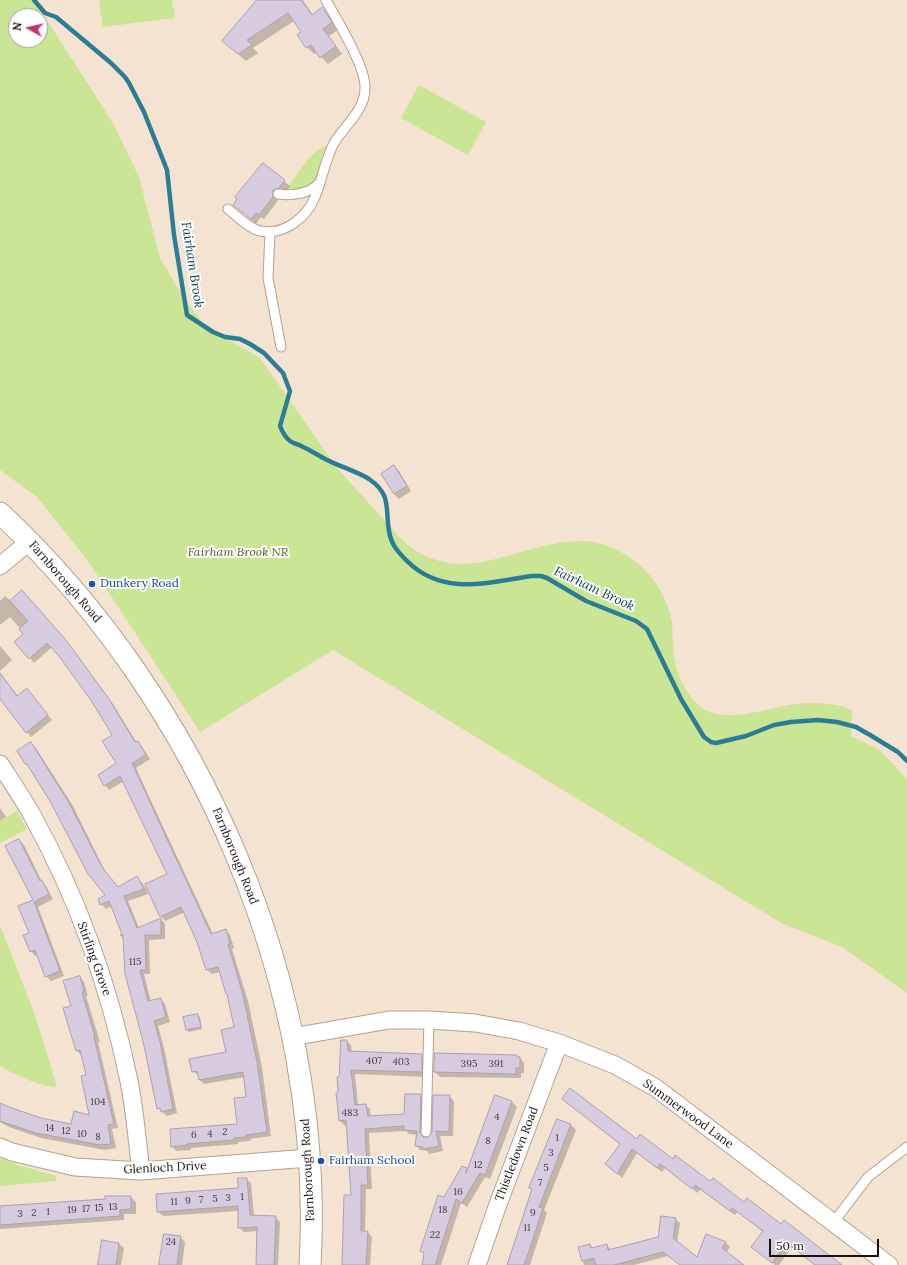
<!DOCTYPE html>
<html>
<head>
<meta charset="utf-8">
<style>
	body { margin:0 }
	#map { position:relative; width:907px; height:1265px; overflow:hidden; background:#f4e3d1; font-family:Lora,serif }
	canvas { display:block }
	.north { position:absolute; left:8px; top:8px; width:40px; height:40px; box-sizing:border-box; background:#fff; border:1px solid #a3a09e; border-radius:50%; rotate:278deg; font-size:11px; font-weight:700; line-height:16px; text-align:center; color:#18120c }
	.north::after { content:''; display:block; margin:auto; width:14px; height:18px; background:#bf346b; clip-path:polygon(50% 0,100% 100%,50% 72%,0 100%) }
	.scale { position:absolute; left:769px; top:1239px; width:110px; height:18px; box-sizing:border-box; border:2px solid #18120c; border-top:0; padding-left:5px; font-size:12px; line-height:14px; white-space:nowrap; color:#18120c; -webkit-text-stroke:3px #fff; paint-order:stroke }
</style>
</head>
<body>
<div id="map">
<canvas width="907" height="1265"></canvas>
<div class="north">N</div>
<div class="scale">50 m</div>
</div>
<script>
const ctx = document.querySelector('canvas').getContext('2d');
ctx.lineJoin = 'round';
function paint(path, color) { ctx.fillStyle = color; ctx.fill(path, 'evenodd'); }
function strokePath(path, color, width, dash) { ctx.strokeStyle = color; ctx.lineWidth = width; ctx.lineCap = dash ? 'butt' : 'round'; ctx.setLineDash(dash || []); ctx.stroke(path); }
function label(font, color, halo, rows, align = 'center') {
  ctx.font = font + ' Lora,serif'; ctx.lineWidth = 4; ctx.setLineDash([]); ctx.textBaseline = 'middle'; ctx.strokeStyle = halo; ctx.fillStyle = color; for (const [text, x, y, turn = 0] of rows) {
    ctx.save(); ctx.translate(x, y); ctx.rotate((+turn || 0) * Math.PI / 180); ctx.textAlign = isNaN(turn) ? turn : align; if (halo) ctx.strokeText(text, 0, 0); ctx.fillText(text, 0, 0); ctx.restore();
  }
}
const green = new Path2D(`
	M 0,0 L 34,0 L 113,123 L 139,177 L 160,258 L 183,297 L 206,327 L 260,358 L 337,468 L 405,543 C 457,584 499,554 554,544 C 570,541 586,539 602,544 C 638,555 666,586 672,623 C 673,631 672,639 673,647 C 675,670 683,693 702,708 C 724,725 770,707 796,704 C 814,702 835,703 852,710 L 851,736 L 878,749 L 893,764 L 907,780 L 907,993 L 842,947 L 783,924 L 333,650 L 200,732 L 88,561 L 37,497 L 0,470 ZM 16,16 L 40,16 L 40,40 L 16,40 Z
	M 99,0 L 172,0 L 175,18 L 103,27 Z
	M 419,85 L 486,122 L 468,155 L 401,118 Z
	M 327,146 L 322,156 L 316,180 L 312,184 L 302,188 L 286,190 C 295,178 312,148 327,146 Z
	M 17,811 L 27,829 L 0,843 L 0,821 Z
	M 0,925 L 36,1018 L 57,1087 C 39,1086 15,1075 0,1066 Z
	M 0,1158 L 18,1165 L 56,1176 L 56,1181 L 0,1186 Z`);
const shadow = new Path2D(`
	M 260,0 L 303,0 L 313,15 L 322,9 L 329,16 L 338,30 L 329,36 L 342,54 L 328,64 L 317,52 L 314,54 L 307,47 L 303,32 L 294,21 L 253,48 L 258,53 L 246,61 L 223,41 Z
	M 263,164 L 290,186 L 284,193 L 278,195 L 277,202 L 264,219 L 261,217 L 256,224 L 234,205 Z
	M 394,466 L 399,471 L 411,491 L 399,499 L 394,494 Z
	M 5,596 L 11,601 L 26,596 L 70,646 L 113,704 L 137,743 L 142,747 L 150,759 L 136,768 L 153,805 L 213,934 L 226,930 L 230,935 L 234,948 L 232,949 L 248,1001 L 262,1067 L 271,1136 L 250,1139 L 251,1141 L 238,1142 L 238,1144 L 191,1148 L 191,1150 L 176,1151 L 172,1146 L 238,1125 L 248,1097 L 245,1077 L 204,1084 L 199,1079 L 199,1076 L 193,1071 L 227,1052 L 235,1028 L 229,995 L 220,972 L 212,974 L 207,970 L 198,942 L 185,912 L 165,921 L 161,916 L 168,875 L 124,781 L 109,790 L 105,785 L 117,764 L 113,735 L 91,698 L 52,647 L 34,663 L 30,658 L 25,634 L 10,617 L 0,625 L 0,601 Z
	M 0,646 L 12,660 L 0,671 Z
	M 0,673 L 18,696 L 31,694 L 52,720 L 31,737 L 0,698 Z
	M 31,743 L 36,748 L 73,806 L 106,873 L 119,888 L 137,877 L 146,888 L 148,894 L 128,901 L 139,928 L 161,919 L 165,924 L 165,939 L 149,940 L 150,974 L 144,974 L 151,1002 L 161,999 L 165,1004 L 170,1022 L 158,1026 L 164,1048 L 177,1113 L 167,1116 L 158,1108 L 124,939 L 121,936 L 123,934 L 112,906 L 106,909 L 101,904 L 106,895 L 52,802 L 31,768 L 26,764 Z
	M 0,808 L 6,817 L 0,821 Z
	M 19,840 L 24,845 L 42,882 L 46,886 L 53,899 L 38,907 L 64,976 L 51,981 L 46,976 L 38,955 L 35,956 L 31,951 L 30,933 L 34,901 Z
	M 79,977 L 84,982 L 88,996 L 86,996 L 100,1042 L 98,1042 L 118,1128 L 112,1129 L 116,1148 L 105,1150 L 41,1138 L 9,1127 L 0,1122 L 0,1104 L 41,1119 L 72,1125 L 90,1116 L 87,1076 L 82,1056 L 77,1051 L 65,1008 L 72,1006 Z
	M 197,1015 L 200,1017 L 202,1029 L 189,1032 L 187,1030 L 184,1018 Z
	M 347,1041 L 351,1045 L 352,1052 L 422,1055 L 426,1059 L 426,1077 L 355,1074 L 358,1105 L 365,1105 L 370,1109 L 371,1117 L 405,1115 L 421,1095 L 425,1100 L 424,1138 L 429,1138 L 449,1096 L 454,1101 L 453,1136 L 440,1136 L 443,1151 L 429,1154 L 427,1151 L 420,1150 L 416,1145 L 418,1135 L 409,1134 L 406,1131 L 369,1133 L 372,1189 L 366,1189 L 365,1232 L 367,1232 L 372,1237 L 370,1265 L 343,1265 L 352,1196 L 348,1125 L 345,1126 L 340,1121 L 340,1077 Z
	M 520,1058 L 524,1063 L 524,1073 L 521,1073 L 521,1078 L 440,1077 L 435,1072 Z
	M 496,1096 L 512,1102 L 517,1107 L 490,1179 L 485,1177 L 467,1207 L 461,1203 L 441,1265 L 423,1265 L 425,1255 L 421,1251 L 444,1198 L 466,1169 L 468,1171 Z
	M 563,1099 L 673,1161 L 744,1203 L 781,1226 L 839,1265 L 815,1265 L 792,1247 L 779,1265 L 775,1265 L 752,1247 L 763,1232 L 738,1211 L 735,1215 L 700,1189 L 698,1193 L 665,1168 L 662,1172 L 637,1153 L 622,1178 L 611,1168 L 620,1144 Z
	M 557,1120 L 571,1125 L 576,1130 L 544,1210 L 547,1213 L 530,1265 L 508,1265 L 533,1190 L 530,1188 Z
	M 246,1179 L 251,1183 L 254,1216 L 275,1217 L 280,1222 L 278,1265 L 257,1265 L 258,1231 L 244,1232 L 239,1227 L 239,1211 L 163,1216 L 158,1212 L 239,1189 Z
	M 131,1197 L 136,1202 L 136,1214 L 124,1214 L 124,1220 L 0,1229 L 0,1207 Z
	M 675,1219 L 680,1223 L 677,1243 L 698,1259 L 707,1235 L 726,1243 L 730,1247 L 726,1253 L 742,1265 L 681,1265 L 668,1256 L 634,1265 L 584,1265 L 580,1248 L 590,1245 L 594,1249 L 607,1245 L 611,1250 L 658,1237 Z
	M 180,1237 L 185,1242 L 182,1265 L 160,1265 Z
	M 102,1241 L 119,1244 L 124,1248 L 121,1265 L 99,1265 Z`);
const stream = new Path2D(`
	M 34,0 L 45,13 L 56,17 L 111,63 L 125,77 L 129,83 L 144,112 L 167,170 L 174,235 L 187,315 L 213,332 L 225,337 L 240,339 L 250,344 L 264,353 L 283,373 L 290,391 L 280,426 C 282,431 285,437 290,441 C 294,444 299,444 303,447 C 312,451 319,456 327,460 C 341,467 356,471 369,479 C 392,495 385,508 389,531 C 391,544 397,551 407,561 C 442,596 487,583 531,576 L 541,576 L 547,578 L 586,601 L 636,621 L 647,629 L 681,699 L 704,737 L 711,742 L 716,743 L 746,736 L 774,725 L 791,722 L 818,720 L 837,722 L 856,727 L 870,735 L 898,752 L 907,761`);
const building = new Path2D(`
	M 257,0 L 301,0 L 312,15 L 322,7 L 332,22 L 323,29 L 336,46 L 320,58 L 311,45 L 306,48 L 297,35 L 301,32 L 288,13 L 247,40 L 252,45 L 238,54 L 222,41 Z
	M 263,163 L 285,180 L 279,188 L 273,190 L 273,197 L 259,215 L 256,213 L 251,219 L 233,205 L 237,199 L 235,197 Z
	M 394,465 L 407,486 L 394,494 L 381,474 Z
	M 22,590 L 66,640 L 109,699 L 135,742 L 138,741 L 146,755 L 132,763 L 149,800 L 211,934 L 226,929 L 230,944 L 228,944 L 243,995 L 257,1062 L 267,1132 L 246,1135 L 246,1137 L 234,1138 L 234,1140 L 187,1144 L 187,1145 L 171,1147 L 170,1129 L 237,1124 L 234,1098 L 246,1097 L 243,1072 L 199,1080 L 197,1071 L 192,1072 L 189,1059 L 226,1052 L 221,1030 L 234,1027 L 227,994 L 226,994 L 218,967 L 206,970 L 197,942 L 181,907 L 160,917 L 157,911 L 145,884 L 167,874 L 120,776 L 104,786 L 98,775 L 116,763 L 102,741 L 112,735 L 105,723 L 90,699 L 58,655 L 47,643 L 29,659 L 14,642 L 23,634 L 19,629 L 28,621 L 10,601 Z
	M 0,673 L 17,696 L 27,688 L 48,715 L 26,733 L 0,699 Z
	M 31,742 L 68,801 L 102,867 L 118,887 L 137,876 L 141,883 L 144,889 L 124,896 L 137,928 L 161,918 L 161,935 L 145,935 L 146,970 L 140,970 L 148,1001 L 161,998 L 166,1017 L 154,1021 L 160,1042 L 173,1109 L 161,1112 L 160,1108 L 157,1109 L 143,1041 L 125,974 L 123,937 L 123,935 L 120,935 L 122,934 L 109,901 L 100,905 L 98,899 L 105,895 L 88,874 L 51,803 L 27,764 L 25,764 L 17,751 Z
	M 19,839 L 40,881 L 42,880 L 49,894 L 34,902 L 60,971 L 45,977 L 35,950 L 30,952 L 23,935 L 29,933 L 18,906 L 33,900 L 5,846 Z
	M 80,976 L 84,991 L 82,992 L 95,1037 L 94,1037 L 114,1124 L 108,1125 L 111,1144 L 100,1145 L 36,1133 L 0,1121 L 0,1103 L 9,1107 L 41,1118 L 71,1124 L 74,1111 L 89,1115 L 81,1076 L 86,1075 L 80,1050 L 76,1051 L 63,1008 L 71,1006 L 63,981 Z
	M 198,1014 L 201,1027 L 186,1030 L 183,1017 Z
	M 341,1040 L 347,1040 L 348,1051 L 422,1054 L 422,1072 L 351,1070 L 355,1105 L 366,1104 L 368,1116 L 404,1114 L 405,1094 L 421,1094 L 420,1132 L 423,1137 L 428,1137 L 432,1132 L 433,1095 L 450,1095 L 449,1132 L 436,1131 L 439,1146 L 424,1149 L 423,1147 L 415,1146 L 417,1131 L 404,1130 L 404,1126 L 365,1129 L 368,1185 L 361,1185 L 361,1231 L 368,1231 L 366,1265 L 342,1265 L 344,1195 L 351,1195 L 346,1120 L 339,1121 L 336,1093 L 338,1092 L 337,1077 L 339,1076 Z
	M 435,1053 L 517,1055 L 517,1057 L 520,1057 L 520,1068 L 516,1068 L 516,1074 L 434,1072 Z
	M 570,1088 L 637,1139 L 640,1134 L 673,1159 L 675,1155 L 710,1181 L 713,1178 L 744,1202 L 747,1198 L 781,1224 L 784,1220 L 842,1265 L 815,1265 L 787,1243 L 772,1263 L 751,1247 L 763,1231 L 732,1208 L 730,1211 L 695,1185 L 692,1189 L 660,1164 L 657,1168 L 632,1149 L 617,1174 L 605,1164 L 620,1144 L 562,1099 Z
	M 495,1095 L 512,1101 L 485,1175 L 480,1173 L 462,1203 L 456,1199 L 435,1265 L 422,1265 L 424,1253 L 420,1251 L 438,1195 L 444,1197 L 462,1166 L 467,1168 L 466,1173 Z
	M 557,1119 L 571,1124 L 539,1207 L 543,1208 L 530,1248 L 524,1265 L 507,1265 L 532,1189 L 529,1188 Z
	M 238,1178 L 247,1178 L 250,1215 L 276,1216 L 274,1265 L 256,1265 L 257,1227 L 238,1228 L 238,1206 L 157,1212 L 156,1194 L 238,1188 Z
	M 105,1196 L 131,1196 L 131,1209 L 120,1210 L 120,1216 L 0,1225 L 0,1206 L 105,1199 Z
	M 661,1216 L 676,1218 L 673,1238 L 697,1257 L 706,1234 L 726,1242 L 722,1248 L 744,1265 L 680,1265 L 663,1252 L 614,1265 L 596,1265 L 594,1258 L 582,1261 L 578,1247 L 590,1244 L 591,1248 L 607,1244 L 608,1250 L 658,1237 Z
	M 164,1234 L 181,1236 L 177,1265 L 159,1265 Z
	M 102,1240 L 119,1243 L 116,1265 L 98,1265 Z`);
const service = new Path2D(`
	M 278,194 C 291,196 310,194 319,183
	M 228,209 C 237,216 248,228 260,231 C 284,236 307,217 315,197 C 322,180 325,161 333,145 C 343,126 365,112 365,88 C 366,67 337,20 326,0
	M 270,232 L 268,278 L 281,347
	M 426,1132 L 429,1020
	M 833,1223 L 868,1177 L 907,1147`);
const minor = new Path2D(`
	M 0,566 L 30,541
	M 0,764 C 11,781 22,797 32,815 C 78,898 110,989 129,1081 C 135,1110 137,1141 141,1171
	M 292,1037 L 389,1020 L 429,1020 L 475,1023 L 519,1031 L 559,1043 L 615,1065 L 656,1088 L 889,1265
	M 0,1147 L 12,1152 L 75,1167 L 141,1171 L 309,1158
	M 477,1265 L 497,1207 L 559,1043`);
const tertiary = new Path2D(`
	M 0,513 C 201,701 326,988 310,1265`);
const markers = [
	[92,584,4,"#1a4fb4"],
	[321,1161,4,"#1a4fb4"]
];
const numberNames = [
	["115",135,962],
	["407",374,1061],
	["403",401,1062],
	["395",469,1064],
	["391",496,1064],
	["104",98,1102],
	["483",350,1113],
	["4",497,1117],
	["14",50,1128],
	["12",66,1131],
	["2",225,1132],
	["10",82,1134],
	["4",210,1134],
	["6",194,1135],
	["8",98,1137],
	["1",557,1138],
	["8",488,1141],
	["3",551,1153],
	["12",478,1165],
	["5",546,1168],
	["7",540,1183],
	["16",458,1192],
	["1",242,1197],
	["3",228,1198],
	["5",215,1199],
	["7",201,1200],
	["9",188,1201],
	["11",174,1202],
	["13",113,1207],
	["15",99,1208],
	["17",86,1209],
	["19",72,1210],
	["18",443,1210],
	["1",48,1212],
	["2",34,1213],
	["9",533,1213],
	["3",20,1214],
	["11",527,1228],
	["22",435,1235],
	["24",171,1242]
];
const parkNames = [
	["Fairham Brook NR",238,553]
];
const streetNames = [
	["Farnborough Road",65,582,49],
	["Farnborough Road",235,856,68],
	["Stirling Grove",94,959,70],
	["Summerwood Lane",688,1114,36],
	["Thistledown Road",517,1154,-69],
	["Glenloch Drive",165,1168,-3],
	["Farnborough Road",308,1170,-93]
];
const transitNames = [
	["Dunkery Road",100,584],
	["Fairham School",329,1161]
];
const waterNames = [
	["Fairham Brook",192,265,81],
	["Fairham Brook",594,589,25]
];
paint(green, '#cae594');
paint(shadow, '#0003');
strokePath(stream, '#2b7d95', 4.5);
paint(building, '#d7cbe0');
strokePath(building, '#aba0b3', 1);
strokePath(service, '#b2a291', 11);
strokePath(minor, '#b2a291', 19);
strokePath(tertiary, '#b2a291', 23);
strokePath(service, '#fff', 9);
strokePath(minor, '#fff', 17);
strokePath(tertiary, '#fff', 21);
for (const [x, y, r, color] of markers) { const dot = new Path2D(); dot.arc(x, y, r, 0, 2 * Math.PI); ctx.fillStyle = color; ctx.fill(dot); strokePath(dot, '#fff', 1.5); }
label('10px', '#484041', null, numberNames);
label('italic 12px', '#4d5f23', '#fff', parkNames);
label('12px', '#18120c', '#fff', streetNames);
label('12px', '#164399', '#fff', transitNames, 'left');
label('italic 13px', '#083d4c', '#fff', waterNames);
</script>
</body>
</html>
